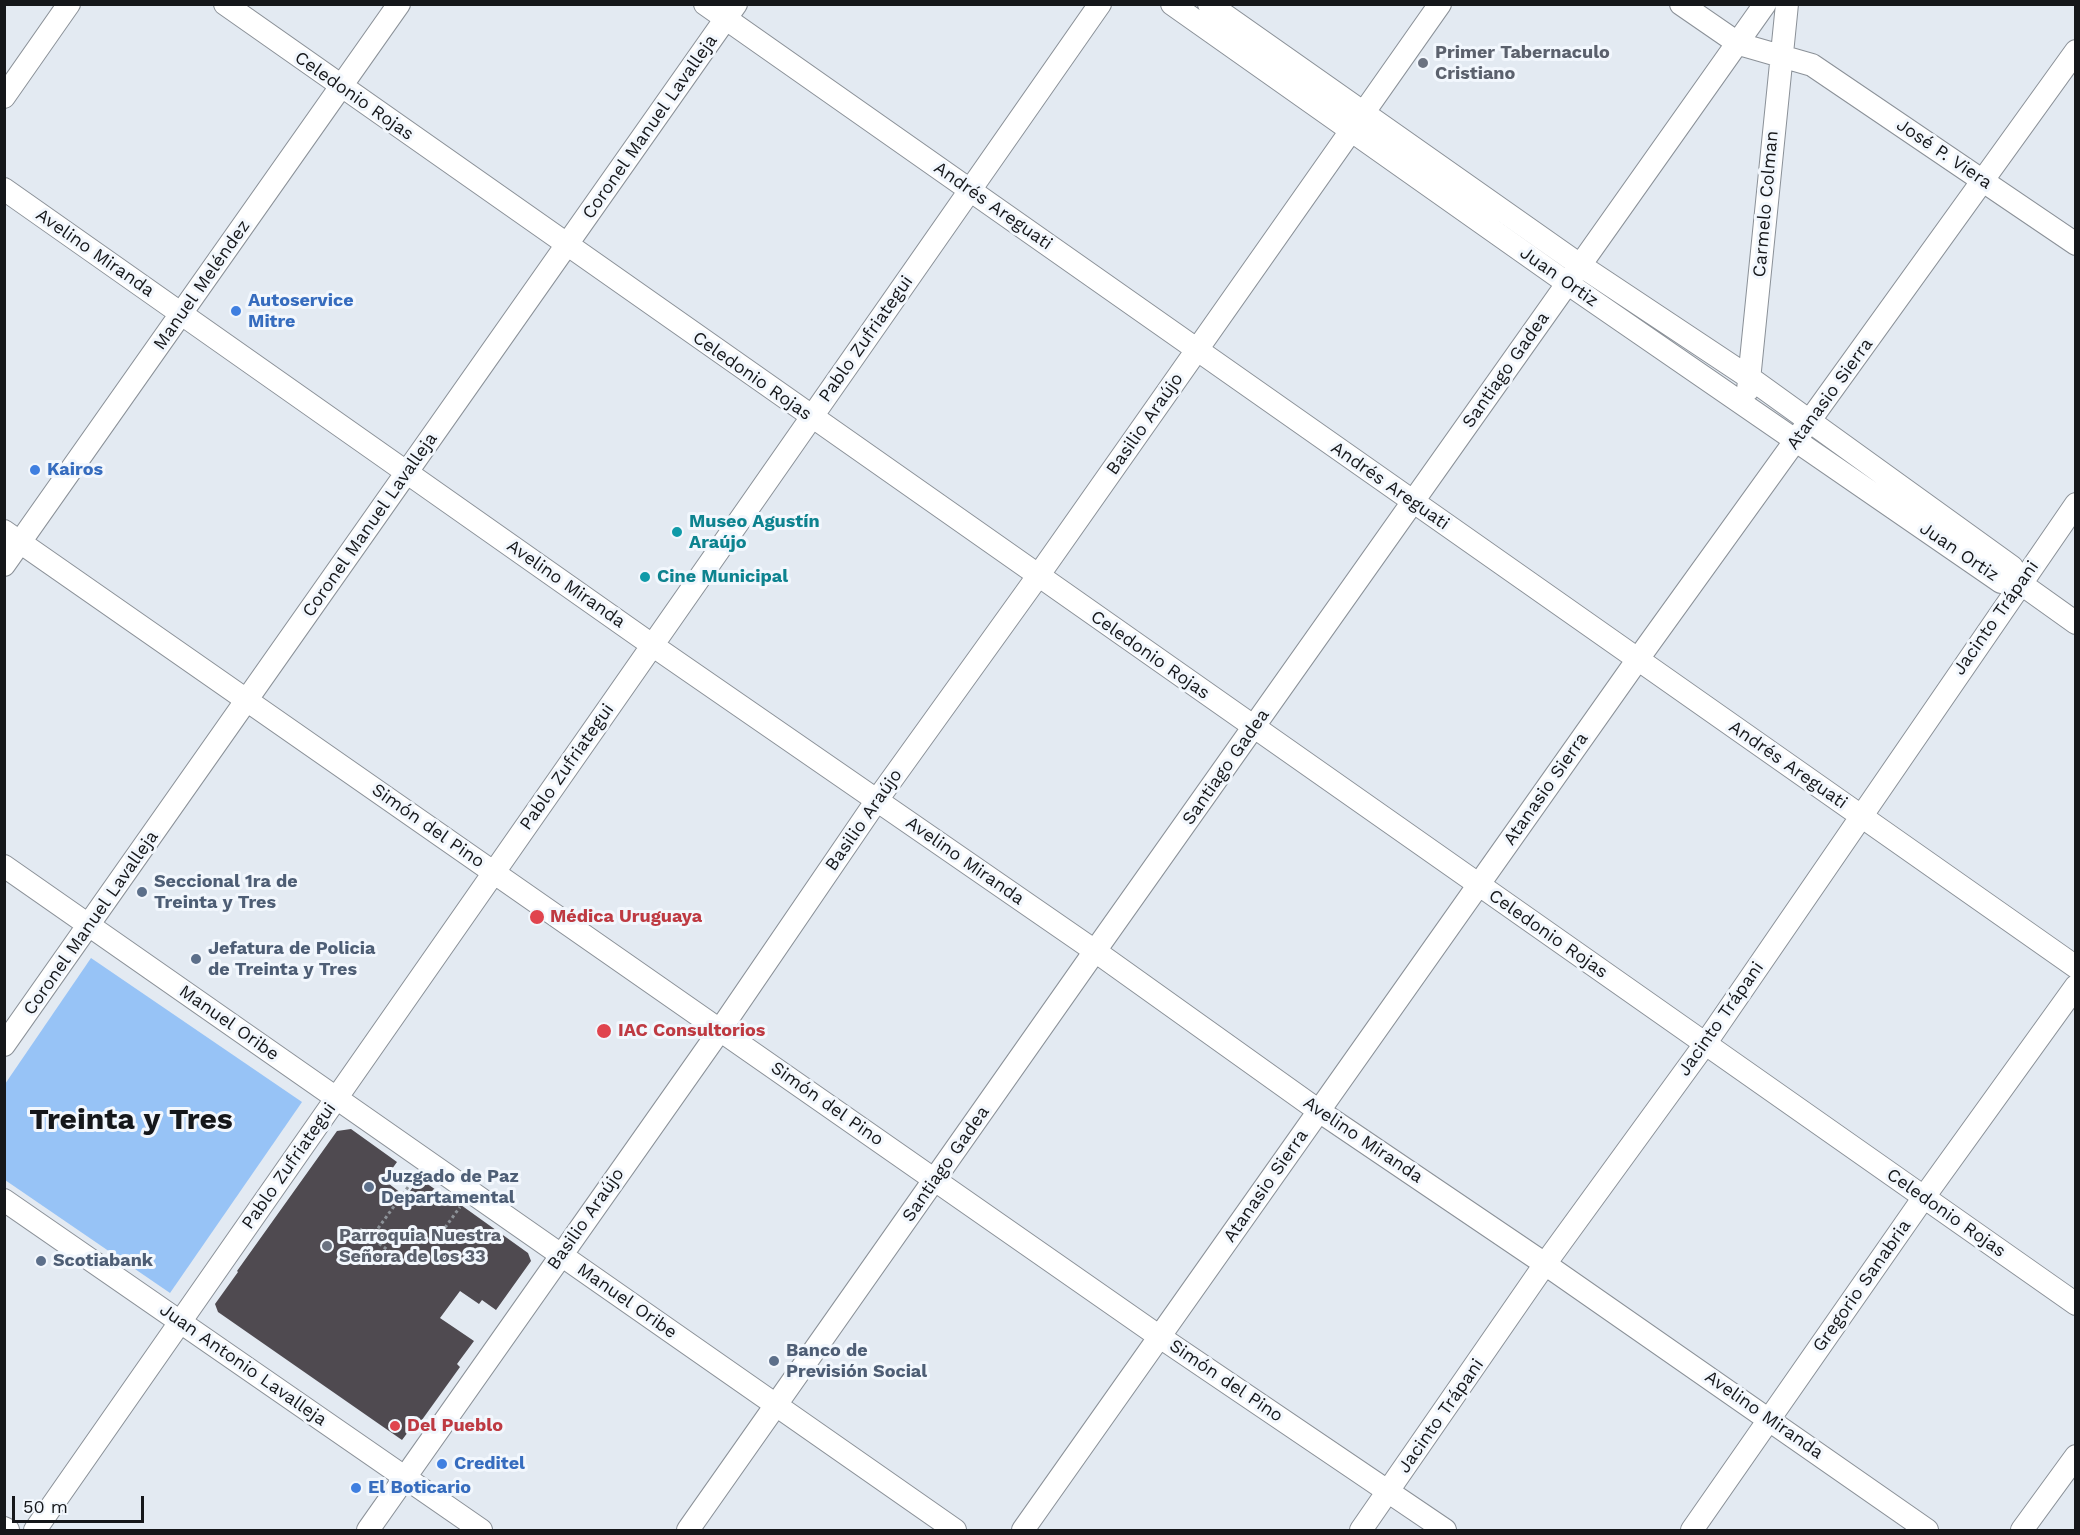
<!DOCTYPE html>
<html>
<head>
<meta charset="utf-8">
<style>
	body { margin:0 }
	#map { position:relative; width:2080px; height:1535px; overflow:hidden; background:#e3eaf2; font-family:"Work Sans",sans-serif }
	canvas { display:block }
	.frame { position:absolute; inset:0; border:6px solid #15171a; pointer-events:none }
	.scale { position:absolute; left:12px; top:1496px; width:132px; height:27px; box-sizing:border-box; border:3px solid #15171a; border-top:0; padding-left:8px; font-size:18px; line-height:21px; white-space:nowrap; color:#15171a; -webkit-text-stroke:4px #f2f7fd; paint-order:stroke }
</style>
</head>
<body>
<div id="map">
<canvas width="2080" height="1535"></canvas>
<div class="frame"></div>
<div class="scale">50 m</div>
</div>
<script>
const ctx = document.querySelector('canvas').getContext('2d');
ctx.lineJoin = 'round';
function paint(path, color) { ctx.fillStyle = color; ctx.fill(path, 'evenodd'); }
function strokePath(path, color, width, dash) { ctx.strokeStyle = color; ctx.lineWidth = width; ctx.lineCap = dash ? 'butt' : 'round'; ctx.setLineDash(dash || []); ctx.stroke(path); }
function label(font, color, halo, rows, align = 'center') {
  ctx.font = font + ' "Work Sans",sans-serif'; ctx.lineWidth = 6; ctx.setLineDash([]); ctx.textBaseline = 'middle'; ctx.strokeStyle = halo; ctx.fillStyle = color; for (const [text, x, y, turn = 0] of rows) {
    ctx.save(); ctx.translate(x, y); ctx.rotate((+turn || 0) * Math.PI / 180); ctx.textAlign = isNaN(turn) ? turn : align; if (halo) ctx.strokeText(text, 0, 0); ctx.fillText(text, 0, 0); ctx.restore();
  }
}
const green = new Path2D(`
	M 91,958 L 302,1102 L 170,1293 L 5,1180 L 5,1084 Z`);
const building = new Path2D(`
	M 351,1129 L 397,1162 L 384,1180 L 406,1197 L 419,1178 L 446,1197 L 447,1195 L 528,1253 L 531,1261 L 496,1310 L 482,1300 L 479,1304 L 460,1291 L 440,1318 L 474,1341 L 457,1364 L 460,1367 L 414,1431 L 411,1428 L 402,1440 L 218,1312 L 215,1304 L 238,1272 L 237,1271 L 337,1131 Z`);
const path = new Path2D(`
	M 360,1229 L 389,1251
	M 371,1238 L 416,1176
	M 442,1239 L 444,1229 L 460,1207`);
const minor = new Path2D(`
	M 225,4 L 2076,1304
	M 705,4 L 2076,967
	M 1172,4 L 1567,283 L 2001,582 L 2020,583
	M 1209,4 L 1580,265 L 1750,378 L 2012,567 L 2020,583 L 2076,623
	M 1681,4 L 1739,44 L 1812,65 L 2076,244
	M 4,97 L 69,4
	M 4,189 L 652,645 L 1095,951 L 1319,1111 L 1545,1264 L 1927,1530
	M 1748,390 L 1787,4
	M 4,531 L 1160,1337 L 1445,1530
	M 4,565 L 399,4
	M 4,866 L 955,1530
	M 4,1045 L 736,4
	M 4,1200 L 481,1530
	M 4,1528 L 8,1530
	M 35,1530 L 1100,4
	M 368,1530 L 720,1030 L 877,800 L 1038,576 L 1440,4
	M 688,1530 L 1095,951 L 1765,4
	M 1023,1530 L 1638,659 L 2076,51
	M 1361,1530 L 1545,1264 L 1705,1044 L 2076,504
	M 1692,1530 L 1924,1197 L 2076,986
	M 2022,1530 L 2076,1456`);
const markers = [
	[1423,63,6,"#6b7280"],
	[236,311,6,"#3f7fe0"],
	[35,470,6,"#3f7fe0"],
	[677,532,6,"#0f9aa8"],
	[645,577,6,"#0f9aa8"],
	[142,892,6,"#5c6f8a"],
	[537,917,8,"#e0444e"],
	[196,959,6,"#5c6f8a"],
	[604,1031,8,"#e0444e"],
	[369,1187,6,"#5c6f8a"],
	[327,1246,6,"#6b7280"],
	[41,1261,6,"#5c6f8a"],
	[774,1361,6,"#5c6f8a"],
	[395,1426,6,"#e0444e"],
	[442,1464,6,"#3f7fe0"],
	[356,1488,6,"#3f7fe0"]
];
const worshipNames = [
	["Primer Tabernaculo",1435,53],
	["Cristiano",1435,74],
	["Parroquia Nuestra",339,1236],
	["Señora de los 33",339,1257]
];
const streetNames = [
	["Celedonio Rojas",354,96,35],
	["Coronel Manuel Lavalleja",650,127,-55],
	["José P. Viera",1944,154,34],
	["Carmelo Colman",1766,204,-85],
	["Andrés Areguati",993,206,35],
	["Avelino Miranda",95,253,35],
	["Juan Ortiz",1559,277,35],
	["Manuel Meléndez",202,285,-55],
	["Pablo Zufriategui",866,339,-55],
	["Santiago Gadea",1506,370,-55],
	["Celedonio Rojas",752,376,35],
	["Atanasio Sierra",1830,394,-54],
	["Basilio Araújo",1145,424,-55],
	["Andrés Areguati",1390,486,35],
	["Coronel Manuel Lavalleja",370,525,-55],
	["Juan Ortiz",1959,552,34],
	["Avelino Miranda",566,584,35],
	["Jacinto Trápani",1996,618,-55],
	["Celedonio Rojas",1150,655,35],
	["Andrés Areguati",1788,765,35],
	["Pablo Zufriategui",567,767,-55],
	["Santiago Gadea",1226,767,-55],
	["Atanasio Sierra",1546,789,-55],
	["Basilio Araújo",864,820,-55],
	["Simón del Pino",428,826,35],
	["Avelino Miranda",965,861,35],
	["Coronel Manuel Lavalleja",91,923,-55],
	["Celedonio Rojas",1548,934,35],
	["Jacinto Trápani",1721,1019,-55],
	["Manuel Oribe",229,1023,35],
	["Simón del Pino",827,1104,35],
	["Avelino Miranda",1363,1140,34],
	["Santiago Gadea",946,1164,-55],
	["Pablo Zufriategui",289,1166,-55],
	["Atanasio Sierra",1266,1186,-55],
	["Celedonio Rojas",1946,1213,35],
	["Basilio Araújo",586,1219,-55],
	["Gregorio Sanabria",1862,1286,-55],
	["Manuel Oribe",627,1301,35],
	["Juan Antonio Lavalleja",243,1365,35],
	["Simón del Pino",1226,1381,34],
	["Avelino Miranda",1764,1415,35],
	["Jacinto Trápani",1441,1416,-55]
];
const shopNames = [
	["Autoservice",248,301],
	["Mitre",248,322],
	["Kairos",47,470],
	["Creditel",454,1464],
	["El Boticario",368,1488]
];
const cultureNames = [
	["Museo Agustín",689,522],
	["Araújo",689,543],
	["Cine Municipal",657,577]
];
const serviceNames = [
	["Seccional 1ra de",154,882],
	["Treinta y Tres",154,903],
	["Jefatura de Policia",208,949],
	["de Treinta y Tres",208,970],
	["Juzgado de Paz",381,1177],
	["Departamental",381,1198],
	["Scotiabank",53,1261],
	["Banco de",786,1351],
	["Previsión Social",786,1372]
];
const healthNames = [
	["Médica Uruguaya",550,917],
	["IAC Consultorios",618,1031],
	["Del Pueblo",407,1426]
];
const townNames = [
	["Treinta y Tres",131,1120]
];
paint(green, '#97c3f6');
paint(building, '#4f4a50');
strokePath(minor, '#8b9198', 24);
strokePath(path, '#8d9298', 3, [3, 3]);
strokePath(minor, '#fff', 22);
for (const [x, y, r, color] of markers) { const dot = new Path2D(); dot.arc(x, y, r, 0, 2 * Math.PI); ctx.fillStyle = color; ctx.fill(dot); strokePath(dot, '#f2f7fd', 2); }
label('bold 18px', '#5b616d', '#f2f7fd', worshipNames, 'left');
label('18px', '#15171a', '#f2f7fd', streetNames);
label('bold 18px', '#366cbe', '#f2f7fd', shopNames, 'left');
label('bold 18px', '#0d838f', '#f2f7fd', cultureNames, 'left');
label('bold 18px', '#4e5e75', '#f2f7fd', serviceNames, 'left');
label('bold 18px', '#be3a42', '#f2f7fd', healthNames, 'left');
label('bold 30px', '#15171a', '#f2f7fd', townNames);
</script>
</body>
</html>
